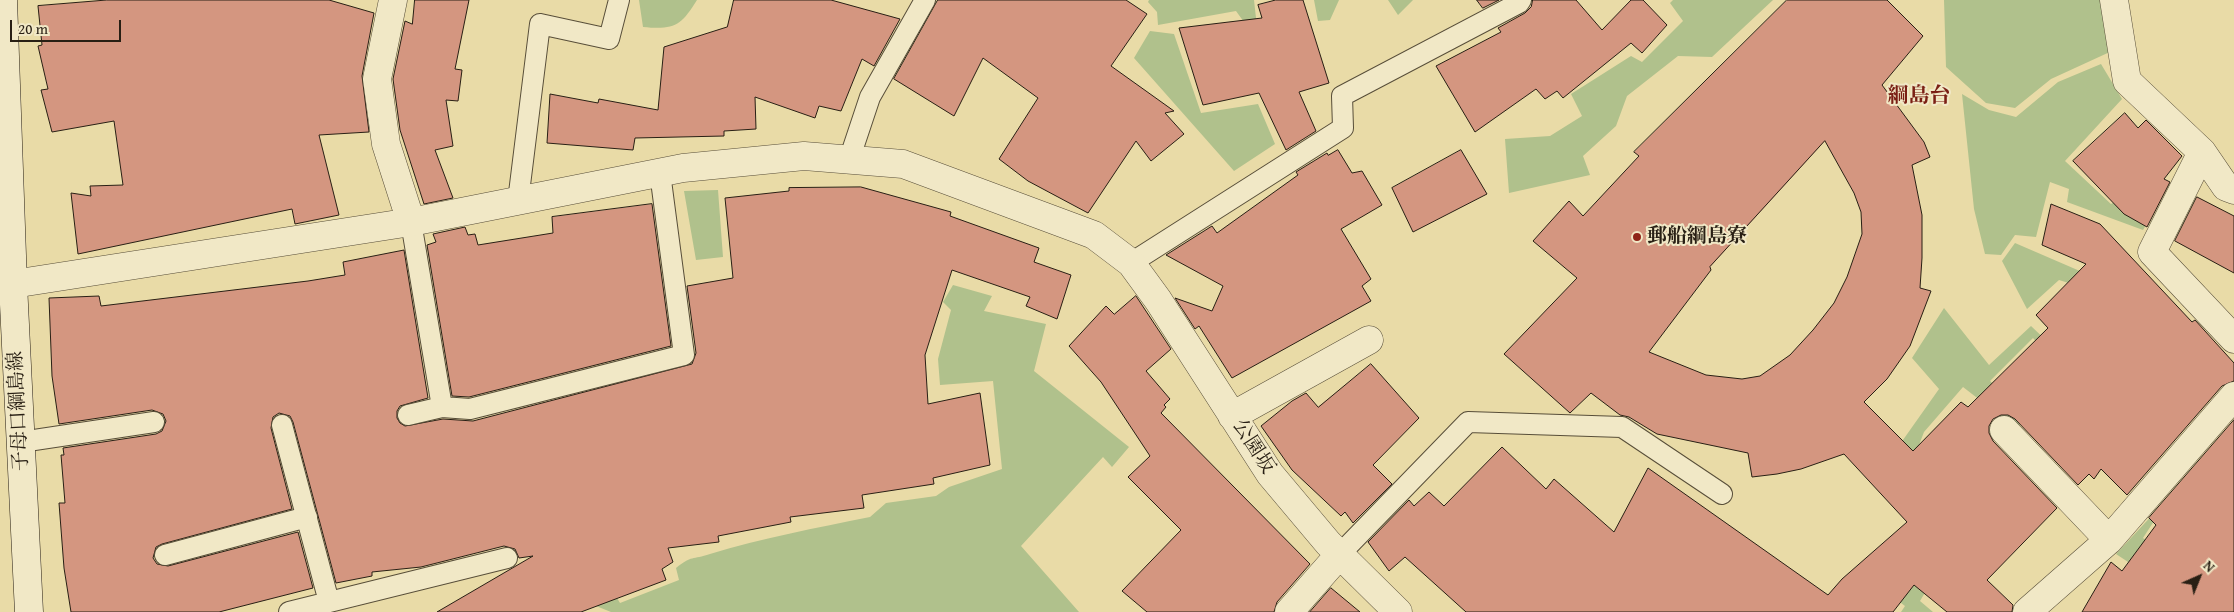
<!DOCTYPE html>
<html>
<head>
<meta charset="utf-8">
<style>
	body { margin:0 }
	#map { position:relative; width:2234px; height:612px; overflow:hidden; background:#e9dba7; font-family:"Gentium Book Plus",serif }
	canvas { display:block }
	.north { position:absolute; left:2174px; top:552px; width:50px; height:50px; -webkit-text-stroke:4px #f1e8c6; paint-order:stroke; rotate:44deg; font-size:14px; font-weight:700; line-height:20px; text-align:center; color:#281f14 }
	.north::after { content:''; display:block; margin:auto; width:18px; height:22px; background:#281f14; clip-path:polygon(50% 0,100% 100%,50% 72%,0 100%) }
	.scale { position:absolute; left:10px; top:20px; width:111px; height:22px; box-sizing:border-box; border:2px solid #281f14; border-top:0; padding-left:6px; font-size:15px; line-height:18px; white-space:nowrap; color:#281f14; -webkit-text-stroke:4px #f1e8c6; paint-order:stroke }
</style>
</head>
<body>
<div id="map">
<canvas width="2234" height="612"></canvas>
<div class="north">N</div>
<div class="scale">20 m</div>
</div>
<script>
const ctx = document.querySelector('canvas').getContext('2d');
ctx.lineJoin = 'round';
function paint(path, color) { ctx.fillStyle = color; ctx.fill(path, 'evenodd'); }
function strokePath(path, color, width, dash) { ctx.strokeStyle = color; ctx.lineWidth = width; ctx.lineCap = dash ? 'butt' : 'round'; ctx.setLineDash(dash || []); ctx.stroke(path); }
function label(font, color, halo, rows, align = 'center') {
  ctx.font = font + ' "Gentium Book Plus","Noto Serif JP",serif'; ctx.lineWidth = 4; ctx.setLineDash([]); ctx.textBaseline = 'middle'; ctx.strokeStyle = halo; ctx.fillStyle = color; for (const [text, x, y, turn = 0] of rows) {
    ctx.save(); ctx.translate(x, y); ctx.rotate((+turn || 0) * Math.PI / 180); ctx.textAlign = isNaN(turn) ? turn : align; if (halo) ctx.strokeText(text, 0, 0); ctx.fillText(text, 0, 0); ctx.restore();
  }
}
const green = new Path2D(`
	M 639,0 L 697,0 C 681,26 674,30 643,27 Z
	M 1149,0 L 1254,0 L 1257,27 L 1249,29 L 1236,11 L 1158,25 L 1157,12 L 1148,2 Z
	M 1314,0 L 1339,0 L 1330,20 L 1318,21 Z
	M 1388,0 L 1413,0 L 1398,15 Z
	M 1673,0 L 1773,0 L 1712,57 L 1678,56 L 1627,96 L 1616,126 L 1583,156 L 1590,175 L 1509,193 L 1505,139 L 1550,136 L 1582,116 L 1571,94 L 1631,56 L 1642,62 L 1683,21 L 1670,3 Z
	M 1944,0 L 2102,0 L 2112,51 L 2051,79 L 2015,108 L 1986,103 L 1946,67 Z
	M 1150,31 L 1174,34 L 1201,113 L 1258,104 L 1275,144 L 1234,171 L 1134,58 Z
	M 2101,64 L 2122,99 L 2065,161 L 2111,204 L 2118,200 L 2154,212 L 2143,230 L 2067,202 L 2069,189 L 2050,182 L 2036,237 L 2015,235 L 2001,255 L 1985,254 L 1974,209 L 1962,94 L 1989,110 L 2016,117 L 2058,82 Z
	M 718,190 L 723,257 L 696,260 L 684,191 Z
	M 2015,243 L 2110,284 L 2088,289 L 2059,280 L 2027,309 L 2002,261 Z
	M 953,285 L 992,296 L 984,311 L 1046,324 L 1034,371 L 1129,447 L 1112,467 L 1103,457 L 1021,546 L 1079,612 L 611,612 L 581,600 L 595,561 L 620,603 L 679,580 L 676,568 C 692,555 692,560 710,554 C 762,538 816,528 870,517 L 886,503 L 936,496 L 949,487 L 1002,469 L 993,381 L 940,385 L 938,359 L 951,310 L 943,302 Z
	M 1944,308 L 1989,365 L 2031,326 L 2159,448 L 2102,412 L 2033,338 L 1990,381 L 2029,416 L 2016,428 L 1963,387 L 1924,432 L 1919,445 L 1960,487 L 1898,447 L 1939,389 L 1912,358 Z
	M 2171,495 L 2143,538 L 2193,573 L 2178,595 L 2116,554 Z
	M 1922,572 L 1933,579 L 1920,601 L 1933,612 L 1901,612 L 1905,606 L 1889,594 Z`);
const building = new Path2D(`
	M 107,0 L 329,0 L 374,13 L 362,76 L 369,132 L 319,135 L 339,215 L 295,224 L 292,209 L 78,254 L 71,193 L 91,196 L 90,186 L 123,185 L 114,121 L 52,132 L 41,90 L 48,89 L 38,46 L 42,45 L 38,6 Z
	M 415,0 L 469,0 L 455,69 L 462,70 L 458,101 L 446,100 L 453,146 L 435,150 L 453,198 L 424,204 L 400,130 L 393,79 L 405,21 L 412,24 Z
	M 734,0 L 831,0 L 900,19 L 874,66 L 862,59 L 841,111 L 819,106 L 815,118 L 755,97 L 756,129 L 724,131 L 724,136 L 635,138 L 633,150 L 547,143 L 550,94 L 598,103 L 599,99 L 658,110 L 664,47 L 727,27 Z
	M 938,0 L 1126,0 L 1147,14 L 1111,66 L 1174,111 L 1165,113 L 1184,134 L 1151,161 L 1136,141 L 1088,213 L 1028,181 L 999,159 L 1038,98 L 983,58 L 954,116 L 894,79 Z
	M 1276,0 L 1303,0 L 1329,83 L 1299,92 L 1316,131 L 1286,150 L 1259,93 L 1203,105 L 1179,28 L 1262,18 L 1258,5 Z
	M 1477,0 L 1499,0 L 1483,8 Z
	M 1533,0 L 1576,0 L 1602,30 L 1631,0 L 1643,0 L 1667,25 L 1642,53 L 1631,43 L 1563,98 L 1557,91 L 1545,99 L 1536,89 L 1475,132 L 1436,66 L 1501,32 L 1498,28 L 1525,13 L 1531,7 Z
	M 1787,0 L 1887,0 L 1923,36 L 1882,85 L 1924,142 L 1930,157 L 1912,165 L 1922,215 L 1922,258 L 1920,288 L 1931,291 L 1910,346 L 1887,379 L 1864,402 L 1913,451 L 1961,402 L 1968,407 L 2048,328 L 2036,315 L 2086,264 L 2042,245 L 2051,204 L 2100,224 L 2192,322 L 2195,320 L 2234,363 L 2234,381 L 2222,386 L 2127,495 L 2101,469 L 2094,479 L 2089,474 L 2078,485 L 2015,419 L 2008,415 L 2001,415 L 1993,419 L 1989,426 L 1989,433 L 1993,441 L 2057,508 L 1987,580 L 2013,605 L 2012,612 L 1947,612 L 1914,585 L 1893,612 L 1466,612 L 1405,557 L 1389,571 L 1368,542 L 1409,500 L 1414,506 L 1429,492 L 1444,506 L 1502,447 L 1546,489 L 1554,479 L 1614,532 L 1648,468 L 1828,595 L 1842,579 L 1907,522 L 1844,454 L 1801,469 L 1777,474 L 1752,477 L 1748,453 L 1657,434 L 1629,417 L 1620,415 L 1591,393 L 1570,413 L 1504,354 L 1577,278 L 1533,241 L 1569,201 L 1583,216 L 1639,156 L 1634,152 ZM 1825,141 L 1854,193 L 1861,212 L 1862,234 L 1847,277 L 1834,303 L 1813,330 L 1790,355 L 1760,376 L 1742,379 L 1706,375 L 1649,352 L 1711,270 L 1710,267 Z
	M 2125,113 L 2138,128 L 2146,120 L 2182,156 L 2164,179 L 2170,182 L 2147,227 L 2124,214 L 2073,161 Z
	M 1338,150 L 1352,173 L 1362,171 L 1382,205 L 1341,229 L 1371,279 L 1362,286 L 1371,301 L 1232,378 L 1199,326 L 1195,329 L 1175,298 L 1212,311 L 1223,286 L 1166,255 L 1212,226 L 1217,233 L 1298,175 L 1296,172 L 1327,153 L 1328,155 Z
	M 1461,150 L 1487,194 L 1413,232 L 1392,188 Z
	M 861,187 L 951,212 L 950,216 L 1039,248 L 1034,262 L 1071,275 L 1057,319 L 1026,306 L 1030,297 L 952,270 L 925,355 L 928,404 L 980,393 L 990,465 L 933,478 L 934,484 L 862,495 L 864,508 L 790,517 L 791,522 L 718,536 L 719,542 L 668,548 L 673,562 L 662,569 L 666,580 L 581,612 L 437,612 L 533,556 L 519,558 L 515,549 L 504,546 L 421,567 L 372,572 L 372,576 L 336,583 L 293,422 L 290,416 L 279,413 L 273,417 L 271,428 L 292,509 L 162,544 L 156,547 L 153,558 L 157,564 L 168,566 L 298,532 L 313,588 L 219,612 L 71,612 L 64,568 L 59,503 L 65,503 L 61,455 L 64,455 L 63,448 L 156,434 L 162,431 L 166,421 L 163,414 L 152,410 L 59,424 L 52,376 L 49,298 L 99,296 L 101,306 L 308,281 L 345,275 L 343,262 L 404,250 L 428,398 L 400,406 L 397,411 L 397,418 L 400,423 L 405,426 L 443,419 L 473,421 L 692,364 L 696,353 L 687,286 L 733,278 L 725,198 L 789,191 L 789,188 Z
	M 2197,197 L 2234,216 L 2234,273 L 2175,241 Z
	M 652,204 L 671,346 L 469,397 L 452,396 L 427,245 L 436,242 L 433,234 L 465,227 L 468,235 L 475,234 L 478,245 L 553,233 L 552,217 Z
	M 1136,296 L 1171,349 L 1146,371 L 1170,399 L 1164,405 L 1166,407 L 1161,413 L 1310,564 L 1277,602 L 1274,612 L 1147,612 L 1122,591 L 1181,530 L 1128,477 L 1150,456 L 1101,382 L 1069,346 L 1106,306 L 1114,314 Z
	M 1371,364 L 1419,418 L 1373,465 L 1392,484 L 1353,523 L 1345,512 L 1341,516 L 1292,470 L 1261,426 L 1292,401 L 1306,393 L 1318,407 Z
	M 2234,420 L 2234,612 L 2082,612 L 2111,562 L 2122,571 L 2156,525 L 2149,518 Z
	M 1331,588 L 1360,612 L 1310,612 Z`);
const lane = new Path2D(`
	M 849,160 L 870,97 L 925,0
	M 518,201 L 540,24 L 609,39 L 619,0
	M 411,222 L 442,407
	M 1131,263 L 1343,128 L 1342,96 L 1519,3 L 1521,0
	M 408,415 L 442,407 L 470,409 L 684,355 L 660,173
	M 282,425 L 329,602
	M 21,442 L 154,422
	M 1340,554 L 1468,422 L 1622,427 L 1722,494
	M 165,555 L 307,517
	M 289,612 L 507,558`);
const street = new Path2D(`
	M 393,0 L 377,79 L 386,144 L 411,222
	M 2114,0 L 2127,81 L 2202,152 L 2226,187 L 2234,190
	M 2202,152 L 2152,252 L 2234,339
	M 13,284 L 411,222 L 683,168 L 804,156 L 903,164 L 1094,235 L 1131,263 L 1158,300 L 1270,474 L 1328,543 L 1398,612
	M 1232,416 L 1369,340
	M 2004,430 L 2109,540
	M 1289,612 L 1340,554
	M 2027,612 L 2109,540 L 2234,396`);
const secondary = new Path2D(`
	M 3,0 L 13,284 L 29,612`);
const markers = [
	[1637,237,5,"#8f2418"]
];
const poiNames = [
	["郵船綱島寮",1647,237]
];
const streetNames = [
	["子母口綱島線",19,411,-93],
	["公園坂",1253,447,57]
];
const neighbourhoodNames = [
	["綱島台",1919,97]
];
paint(green, '#b0c18c');
paint(building, '#d49680');
strokePath(building, '#281f14', 1);
strokePath(lane, '#584e39', 22);
strokePath(street, '#584e39', 29);
strokePath(secondary, '#281f14', 29);
strokePath(lane, '#f1e8c6', 20);
strokePath(street, '#f1e8c6', 28);
strokePath(secondary, '#f1e8c6', 28);
for (const [x, y, r, color] of markers) { const dot = new Path2D(); dot.arc(x, y, r, 0, 2 * Math.PI); ctx.fillStyle = color; ctx.fill(dot); strokePath(dot, '#f1e8c6', 2); }
label('bold 20px', '#281f14', '#f1e8c6', poiNames, 'left');
label('20px', '#281f14', '#f1e8c6', streetNames);
label('bold 21px', '#7a1f14', '#f1e8c6', neighbourhoodNames);
</script>
</body>
</html>
